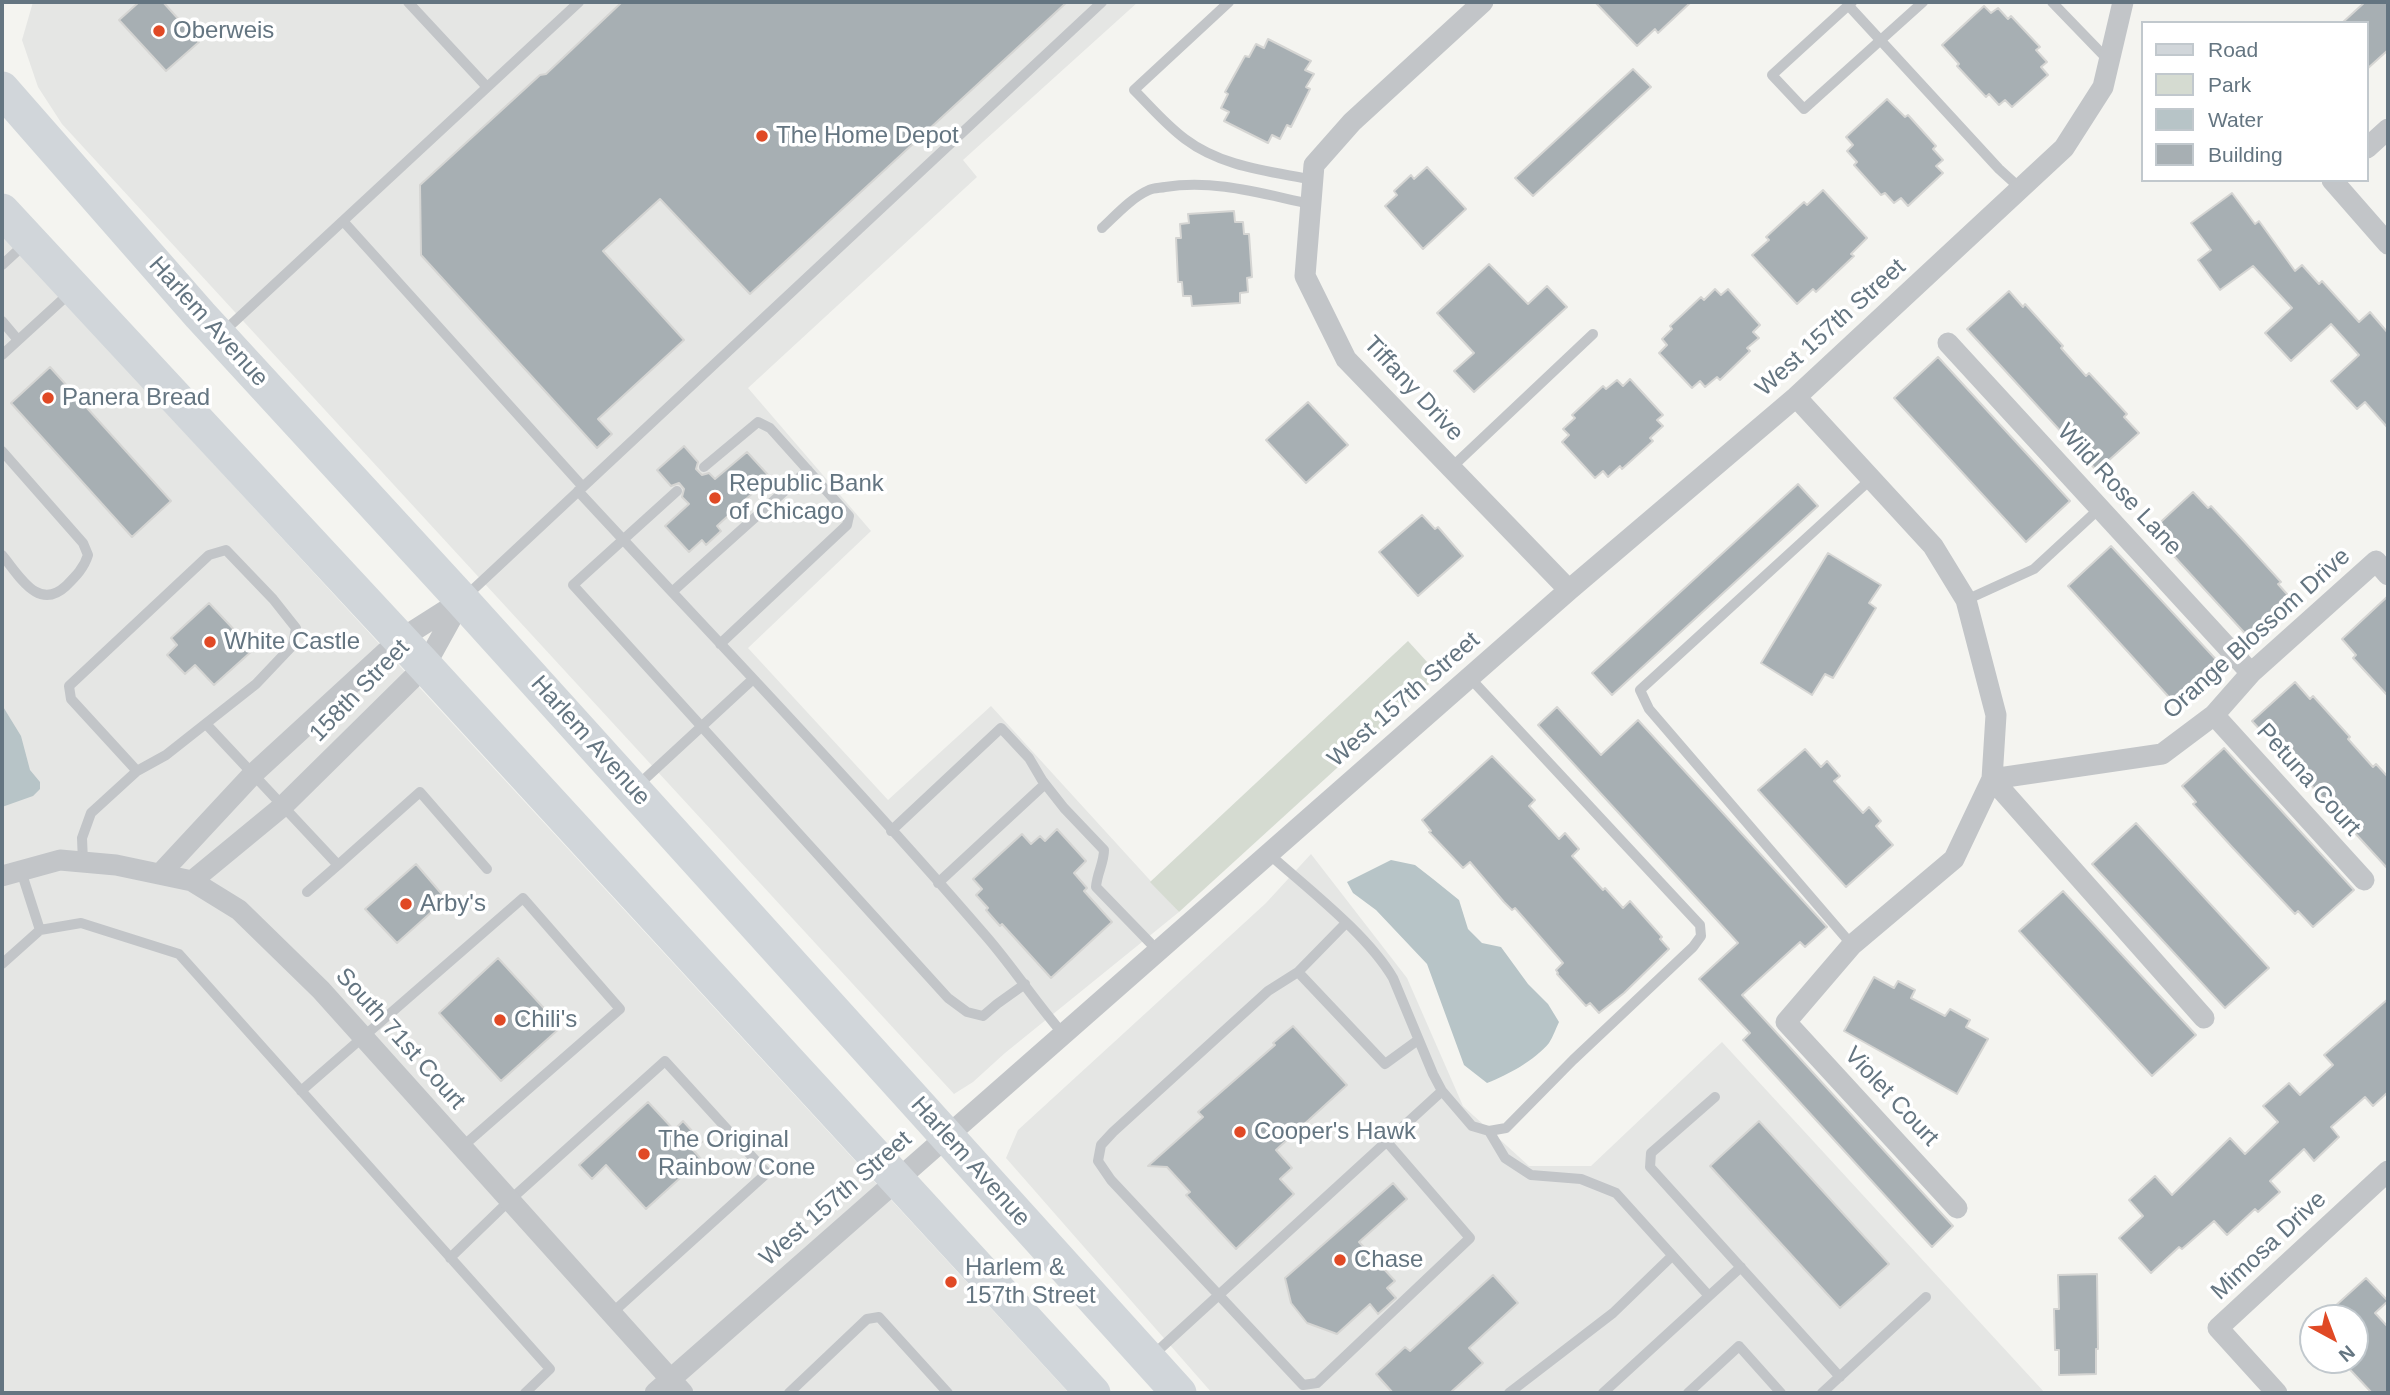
<!DOCTYPE html>
<html>
<head>
<meta charset="utf-8">
<style>
	body { margin:0 }
	#map { position:relative; width:2390px; height:1395px; overflow:hidden; background:#f4f4f0; font-family:Helvetica,sans-serif }
	canvas { display:block }
	.frame { position:absolute; inset:0; border:4px solid #647581; pointer-events:none }
	.legend { position:absolute; left:2141px; top:21px; width:228px; height:161px; box-sizing:border-box; background:#fff; border:2px solid #c1c8cd; margin:0; padding:9px 12px; list-style:none; font-size:21px; color:#647581 }
	.legend li { display:flex; align-items:center; gap:14px; height:35px }
	.legend b { width:35px; border:2px solid #c1c8cd }
	.north { position:absolute; left:2299px; top:1304px; width:70px; height:70px; box-sizing:border-box; background:#fff; border:2px solid #c1c8cd; border-radius:50%; rotate:139deg; font-size:19px; font-weight:700; line-height:28px; text-align:center; color:#647581 }
	.north::after { content:''; display:block; margin:auto; width:24px; height:32px; background:#e04925; clip-path:polygon(50% 0,100% 100%,50% 72%,0 100%) }
</style>
</head>
<body>
<div id="map">
<canvas width="2390" height="1395"></canvas>
<div class="frame"></div>
<ul class="legend">
<li><b style="height:9px;background:#d1d6da"></b>Road</li>
<li><b style="height:19px;background:#d5dbd1"></b>Park</li>
<li><b style="height:19px;background:#b7c4c7"></b>Water</li>
<li><b style="height:19px;background:#a7afb3"></b>Building</li>
</ul>
<div class="north">N</div>
</div>
<script>
const ctx = document.querySelector('canvas').getContext('2d');
ctx.lineJoin = 'round';
function paint(path, color) { ctx.fillStyle = color; ctx.fill(path, 'evenodd'); }
function strokePath(path, color, width, dash) { ctx.strokeStyle = color; ctx.lineWidth = width; ctx.lineCap = dash ? 'butt' : 'round'; ctx.setLineDash(dash || []); ctx.stroke(path); }
function label(font, color, halo, rows, align = 'center') {
  ctx.font = font + ' Helvetica,sans-serif'; ctx.lineWidth = 7; ctx.setLineDash([]); ctx.textBaseline = 'middle'; ctx.strokeStyle = halo; ctx.fillStyle = color; for (const [text, x, y, turn = 0] of rows) {
    ctx.save(); ctx.translate(x, y); ctx.rotate((+turn || 0) * Math.PI / 180); ctx.textAlign = isNaN(turn) ? turn : align; if (halo) ctx.strokeText(text, 0, 0); ctx.fillText(text, 0, 0); ctx.restore();
  }
}
const built = new Path2D(`
	M 33,2 L 1138,2 L 963,160 L 977,177 L 748,388 L 871,531 L 748,648 L 888,800 L 991,706 L 1179,912 L 1005,1053 L 973,1082 L 954,1094 L 62,124 L 38,87 L 22,40 Z
	M 2,234 L 1069,1393 L 2,1393 Z
	M 1311,854 L 1407,978 L 1463,1106 L 1529,1166 L 1591,1166 L 1722,1042 L 2045,1393 L 1212,1393 L 1006,1158 L 1018,1130 L 1266,903 Z`);
const green = new Path2D(`
	M 1408,641 L 1439,675 L 1179,912 L 1150,882 Z`);
const water = new Path2D(`
	M 2,705 L 21,736 L 30,770 L 40,782 L 40,789 L 33,796 L 2,807 Z
	M 1391,860 L 1415,865 L 1433,879 L 1459,900 L 1468,929 L 1482,943 L 1501,947 L 1528,984 L 1548,1004 L 1559,1022 C 1556,1028 1553,1037 1549,1043 C 1535,1060 1508,1075 1487,1083 L 1464,1065 L 1427,964 L 1376,910 L 1353,893 L 1347,882 Z`);
const building = new Path2D(`
	M 139,2 L 163,2 L 199,42 L 166,71 L 119,20 Z
	M 622,2 L 1067,2 L 750,294 L 660,199 L 603,251 L 684,340 L 598,419 L 612,434 L 597,448 L 421,255 L 420,185 L 540,75 L 546,74 Z
	M 1595,2 L 1691,2 L 1658,33 L 1655,29 L 1637,46 Z
	M 2365,2 L 2388,2 L 2388,50 L 2367,69 L 2367,23 L 2342,23 Z
	M 1984,6 L 1991,13 L 1998,8 L 2008,19 L 2011,16 L 2040,47 L 2036,50 L 2047,62 L 2041,67 L 2048,75 L 2012,107 L 2005,100 L 1999,105 L 1989,94 L 1986,97 L 1957,66 L 1959,64 L 1942,45 Z
	M 1268,39 L 1311,61 L 1305,70 L 1314,74 L 1306,87 L 1310,89 L 1291,127 L 1287,125 L 1280,139 L 1272,135 L 1268,143 L 1224,121 L 1229,112 L 1221,108 L 1228,94 L 1225,92 L 1245,56 L 1249,57 L 1256,44 L 1264,48 Z
	M 1633,69 L 1651,87 L 1533,196 L 1515,178 Z
	M 1887,99 L 1905,117 L 1908,115 L 1936,146 L 1933,149 L 1943,160 L 1936,166 L 1943,173 L 1908,206 L 1901,198 L 1894,203 L 1885,193 L 1881,195 L 1854,165 L 1857,162 L 1847,151 L 1853,145 L 1846,137 Z
	M 1427,167 L 1466,209 L 1423,249 L 1385,206 L 1397,195 L 1394,191 L 1411,175 L 1414,179 Z
	M 1823,190 L 1867,238 L 1851,254 L 1854,256 L 1816,292 L 1813,289 L 1797,304 L 1752,255 L 1769,240 L 1766,237 L 1804,202 L 1807,205 Z
	M 2232,193 L 2255,224 L 2259,221 L 2295,271 L 2302,265 L 2319,284 L 2322,281 L 2359,322 L 2370,312 L 2388,333 L 2388,428 L 2365,402 L 2357,409 L 2331,381 L 2359,355 L 2331,324 L 2291,361 L 2265,333 L 2292,308 L 2253,266 L 2220,290 L 2198,260 L 2211,250 L 2191,223 Z
	M 1234,211 L 1235,222 L 1243,222 L 1244,234 L 1249,234 L 1252,277 L 1247,278 L 1248,292 L 1240,293 L 1240,303 L 1192,306 L 1191,296 L 1183,296 L 1182,282 L 1178,282 L 1176,238 L 1181,238 L 1180,224 L 1189,223 L 1188,214 Z
	M 1489,264 L 1528,304 L 1547,286 L 1567,307 L 1474,392 L 1454,371 L 1474,353 L 1437,313 Z
	M 1715,289 L 1721,295 L 1728,289 L 1760,325 L 1753,332 L 1759,338 L 1747,348 L 1750,351 L 1720,380 L 1717,377 L 1705,387 L 1700,381 L 1692,388 L 1659,353 L 1667,345 L 1662,339 L 1672,329 L 1670,326 L 1682,315 L 1701,297 L 1704,300 Z
	M 2009,291 L 2023,307 L 2025,304 L 2063,346 L 2061,348 L 2086,376 L 2089,373 L 2127,414 L 2124,417 L 2139,433 L 2097,471 L 1967,329 Z
	M 1938,357 L 2070,501 L 2026,542 L 1894,398 Z
	M 50,367 L 171,501 L 132,537 L 11,403 Z
	M 1630,379 L 1663,415 L 1657,420 L 1663,426 L 1650,438 L 1653,441 L 1622,469 L 1620,466 L 1608,477 L 1603,471 L 1595,478 L 1562,442 L 1569,435 L 1563,429 L 1575,418 L 1572,415 L 1603,386 L 1606,389 L 1617,380 L 1623,386 Z
	M 1308,402 L 1348,445 L 1306,483 L 1266,440 Z
	M 684,446 L 698,462 L 696,469 L 702,475 L 709,473 L 715,479 L 747,452 L 770,477 L 717,526 L 721,531 L 706,545 L 702,540 L 689,552 L 665,526 L 689,504 L 682,497 L 684,489 L 679,483 L 671,486 L 657,470 Z
	M 1798,484 L 1818,506 L 1612,695 L 1592,673 Z
	M 2193,492 L 2208,508 L 2211,506 L 2240,537 L 2281,582 L 2278,584 L 2294,602 L 2252,641 L 2151,531 Z
	M 1422,515 L 1435,529 L 1438,527 L 1463,556 L 1418,596 L 1379,552 Z
	M 2111,546 L 2222,666 L 2178,707 L 2068,586 Z
	M 1828,553 L 1881,585 L 1869,603 L 1876,608 L 1833,678 L 1825,674 L 1812,695 L 1761,663 Z
	M 2388,596 L 2388,696 L 2353,658 L 2356,655 L 2342,639 Z
	M 209,603 L 253,650 L 214,685 L 195,665 L 185,674 L 167,655 L 177,645 L 171,638 Z
	M 2295,682 L 2310,699 L 2313,696 L 2350,737 L 2348,739 L 2373,767 L 2376,764 L 2388,777 L 2388,869 L 2252,721 Z
	M 1557,707 L 1601,755 L 1638,720 L 1827,927 L 1805,947 L 1800,942 L 1742,995 L 1953,1226 L 1932,1247 L 1743,1040 L 1750,1033 L 1699,979 L 1738,943 L 1538,725 Z
	M 2224,748 L 2354,890 L 2313,927 L 2298,911 L 2295,914 L 2232,847 L 2193,804 L 2196,802 L 2182,786 Z
	M 1805,749 L 1821,767 L 1827,761 L 1840,776 L 1834,781 L 1863,813 L 1869,807 L 1881,821 L 1876,826 L 1893,845 L 1846,887 L 1758,790 Z
	M 1492,756 L 1535,800 L 1529,806 L 1559,839 L 1565,833 L 1579,849 L 1572,856 L 1603,890 L 1605,888 L 1623,908 L 1630,901 L 1662,937 L 1660,939 L 1669,949 L 1624,993 L 1599,1013 L 1590,1003 L 1586,1006 L 1557,974 L 1558,973 L 1556,970 L 1563,963 L 1515,908 L 1512,910 L 1504,902 L 1470,862 L 1463,868 L 1429,832 L 1431,831 L 1422,820 Z
	M 2136,823 L 2269,968 L 2225,1008 L 2092,864 Z
	M 1057,829 L 1086,861 L 1074,873 L 1087,888 L 1084,891 L 1112,922 L 1051,978 L 1002,924 L 1000,926 L 986,910 L 988,908 L 976,895 L 982,889 L 973,879 L 1022,834 L 1031,844 L 1040,836 L 1045,841 Z
	M 416,864 L 446,899 L 397,943 L 365,909 Z
	M 2063,891 L 2196,1035 L 2152,1076 L 2019,931 Z
	M 498,958 L 561,1027 L 501,1081 L 439,1013 Z
	M 1874,977 L 1894,988 L 1898,981 L 1915,990 L 1911,998 L 1945,1016 L 1950,1009 L 1970,1020 L 1966,1027 L 1988,1039 L 1957,1094 L 1844,1031 Z
	M 2388,999 L 2388,1092 L 2373,1106 L 2365,1097 L 2331,1127 L 2339,1137 L 2314,1161 L 2304,1149 L 2270,1181 L 2280,1192 L 2258,1212 L 2255,1209 L 2227,1235 L 2214,1221 L 2182,1249 L 2179,1247 L 2151,1273 L 2119,1238 L 2143,1216 L 2129,1200 L 2155,1176 L 2172,1195 L 2230,1138 L 2245,1154 L 2278,1122 L 2263,1106 L 2289,1083 L 2300,1095 L 2333,1065 L 2324,1055 Z
	M 1293,1026 L 1347,1085 L 1276,1150 L 1292,1168 L 1280,1179 L 1294,1194 L 1236,1249 L 1186,1195 L 1190,1192 L 1167,1167 L 1148,1166 L 1203,1117 L 1198,1112 L 1275,1045 L 1273,1043 Z
	M 648,1102 L 674,1130 L 683,1121 L 702,1142 L 693,1150 L 701,1159 L 646,1209 L 606,1165 L 592,1179 L 579,1165 Z
	M 1759,1121 L 1889,1264 L 1840,1308 L 1710,1166 Z
	M 1393,1183 L 1407,1199 L 1359,1242 L 1395,1281 L 1387,1288 L 1396,1298 L 1378,1314 L 1370,1304 L 1337,1334 L 1307,1323 L 1291,1303 L 1285,1278 Z
	M 2097,1274 L 2098,1349 L 2096,1349 L 2096,1374 L 2059,1375 L 2059,1350 L 2055,1350 L 2054,1309 L 2059,1309 L 2058,1275 Z
	M 1493,1275 L 1518,1303 L 1469,1348 L 1483,1363 L 1450,1393 L 1393,1393 L 1376,1374 L 1405,1347 L 1410,1351 Z
	M 2366,1278 L 2388,1301 L 2375,1313 L 2388,1327 L 2388,1393 L 2372,1393 L 2341,1360 L 2355,1360 L 2355,1318 L 2322,1318 Z`);
const lane = new Path2D(`
	M 408,2 L 487,87
	M 1229,2 L 1134,90 C 1150,106 1166,125 1185,139 C 1222,167 1269,171 1313,180
	M 1852,2 L 1772,75 L 1804,109 L 1923,2
	M 2052,2 L 2109,61
	M 1848,5 L 1999,169 L 2021,189
	M 343,221 L 583,487
	M 1102,228 C 1116,215 1131,198 1149,190 C 1153,188 1160,188 1165,187 C 1215,179 1262,194 1311,204
	M 2,265 L 27,242
	M 2,321 L 18,340
	M 221,334 L 579,2
	M 2,355 L 72,291
	M 2,451 L 83,543 L 88,555 C 84,568 76,576 66,586 C 38,612 19,575 2,555
	M 704,467 L 758,422 L 770,428 L 849,516 L 847,525 L 720,644
	M 1451,468 L 1593,334
	M 578,491 C 714,638 854,783 985,935 C 1013,967 1036,1003 1064,1035
	M 677,491 L 573,585 L 948,998 L 967,1012 L 983,1016 L 997,1004 L 1025,984
	M 672,592 L 808,470
	M 464,598 L 1102,2
	M 1966,600 L 2034,569 L 2100,508
	M 207,725 L 338,865 L 420,792 L 487,869
	M 636,787 L 752,680
	M 891,831 L 1001,728 L 1029,758 L 1042,780 L 1064,808 L 1104,850 C 1104,863 1097,873 1096,887 L 1159,952
	M 1269,854 C 1308,889 1367,934 1393,978 L 1433,1074 L 1442,1091 L 1472,1126 L 1489,1131 L 1506,1128 L 1573,1060 L 1693,947 L 1701,936 L 1700,925 L 1470,678
	M 83,862 L 82,838 L 91,813 L 137,771 L 166,755 L 256,684 L 293,645 L 296,628 L 273,599 L 226,550 L 209,555 L 69,686 L 71,699 L 137,771
	M 21,871 L 40,930
	M 938,883 L 1045,784
	M 307,892 L 338,865
	M 1345,924 L 1298,972 L 1385,1064 L 1418,1040
	M 1852,945 L 1649,709 L 1640,690 L 1871,479
	M 2,964 L 40,930 L 81,923 L 179,954 L 550,1369 L 525,1393
	M 1298,972 L 1268,991 L 1113,1132 L 1101,1145 L 1098,1161 L 1111,1180 L 1303,1385 L 1317,1383 L 1470,1238 L 1387,1142
	M 301,1091 L 523,898 L 620,1009 L 462,1147
	M 1715,1097 L 1651,1153 L 1650,1167 L 1840,1377
	M 1489,1131 L 1505,1158 L 1531,1175 L 1581,1179 L 1616,1193 L 1709,1296 L 1603,1393
	M 450,1258 L 510,1200 L 665,1061 L 767,1173 L 612,1313
	M 1709,1296 L 1741,1267
	M 1152,1356 L 1442,1091
	M 789,1393 L 867,1319 L 879,1317 L 948,1393
	M 1509,1393 L 1613,1313 L 1672,1256
	M 1688,1393 L 1739,1346 L 1781,1393
	M 1822,1393 L 1926,1297`);
const street = new Path2D(`
	M 1483,2 L 1352,122 L 1314,165 L 1305,276 L 1346,359 L 1569,590
	M 2367,148 L 2388,129
	M 2332,180 L 2388,244
	M 1948,343 L 2251,673
	M 1796,397 L 1933,546 L 1966,600 L 1996,715 L 1992,779 L 1954,859 L 1852,945 L 1786,1022 L 1957,1208
	M 2214,715 L 2364,880
	M 1992,779 L 2162,754 L 2214,715 L 2251,673 L 2376,561 L 2388,575
	M 1992,779 L 2204,1018
	M 160,874 L 253,774 L 399,640 L 462,600
	M 2,876 L 60,860 L 116,865 L 192,881 L 239,910 L 321,990 L 683,1393
	M 192,881 L 283,806 L 425,666 L 461,601
	M 655,1393 L 1569,590 L 1796,397 L 2064,148 L 2103,87 L 2123,2
	M 2277,1393 L 2218,1328 L 2388,1171`);
const primary = new Path2D(`
	M 2,89 L 200,315 L 462,600 L 1179,1393
	M 2,211 L 425,666 L 1093,1393`);
const markers = [
	[159,31,7,"#e04925"],
	[762,136,7,"#e04925"],
	[48,398,7,"#e04925"],
	[715,498,7,"#e04925"],
	[210,642,7,"#e04925"],
	[406,904,7,"#e04925"],
	[500,1020,7,"#e04925"],
	[1240,1132,7,"#e04925"],
	[644,1154,7,"#e04925"],
	[1340,1260,7,"#e04925"],
	[951,1282,7,"#e04925"]
];
const poiNames = [
	["Oberweis",173,31],
	["The Home Depot",776,136],
	["Panera Bread",62,398],
	["Republic Bank",729,484],
	["of Chicago",729,512],
	["White Castle",224,642],
	["Arby's",420,904],
	["Chili's",514,1020],
	["Cooper's Hawk",1254,1132],
	["The Original",658,1140],
	["Rainbow Cone",658,1168],
	["Chase",1354,1260],
	["Harlem &",965,1268],
	["157th Street",965,1296]
];
const streetNames = [
	["Harlem Avenue",208,322,48],
	["West 157th Street",1831,328,-42],
	["Tiffany Drive",1413,389,47],
	["Wild Rose Lane",2119,490,47],
	["Orange Blossom Drive",2257,634,-42],
	["158th Street",360,691,-46],
	["West 157th Street",1404,700,-41],
	["Harlem Avenue",590,741,48],
	["Petuna Court",2308,780,48],
	["South 71st Court",400,1039,48],
	["Violet Court",1891,1097,47],
	["Harlem Avenue",970,1162,48],
	["West 157th Street",836,1199,-41],
	["Mimosa Drive",2269,1246,-43]
];
paint(built, '#e5e6e4');
paint(green, '#d5dbd1');
paint(water, '#b7c4c7');
paint(building, '#a7afb3');
strokePath(building, '#d5d5d3', 2);
strokePath(lane, '#c2c5c8', 10);
strokePath(street, '#c2c5c8', 21);
strokePath(primary, '#d1d6da', 35);
for (const [x, y, r, color] of markers) { const dot = new Path2D(); dot.arc(x, y, r, 0, 2 * Math.PI); ctx.fillStyle = color; ctx.fill(dot); strokePath(dot, '#fff', 2.5); }
label('24px', '#647581', '#fff', poiNames, 'left');
label('24px', '#647581', '#fff', streetNames);
</script>
</body>
</html>
